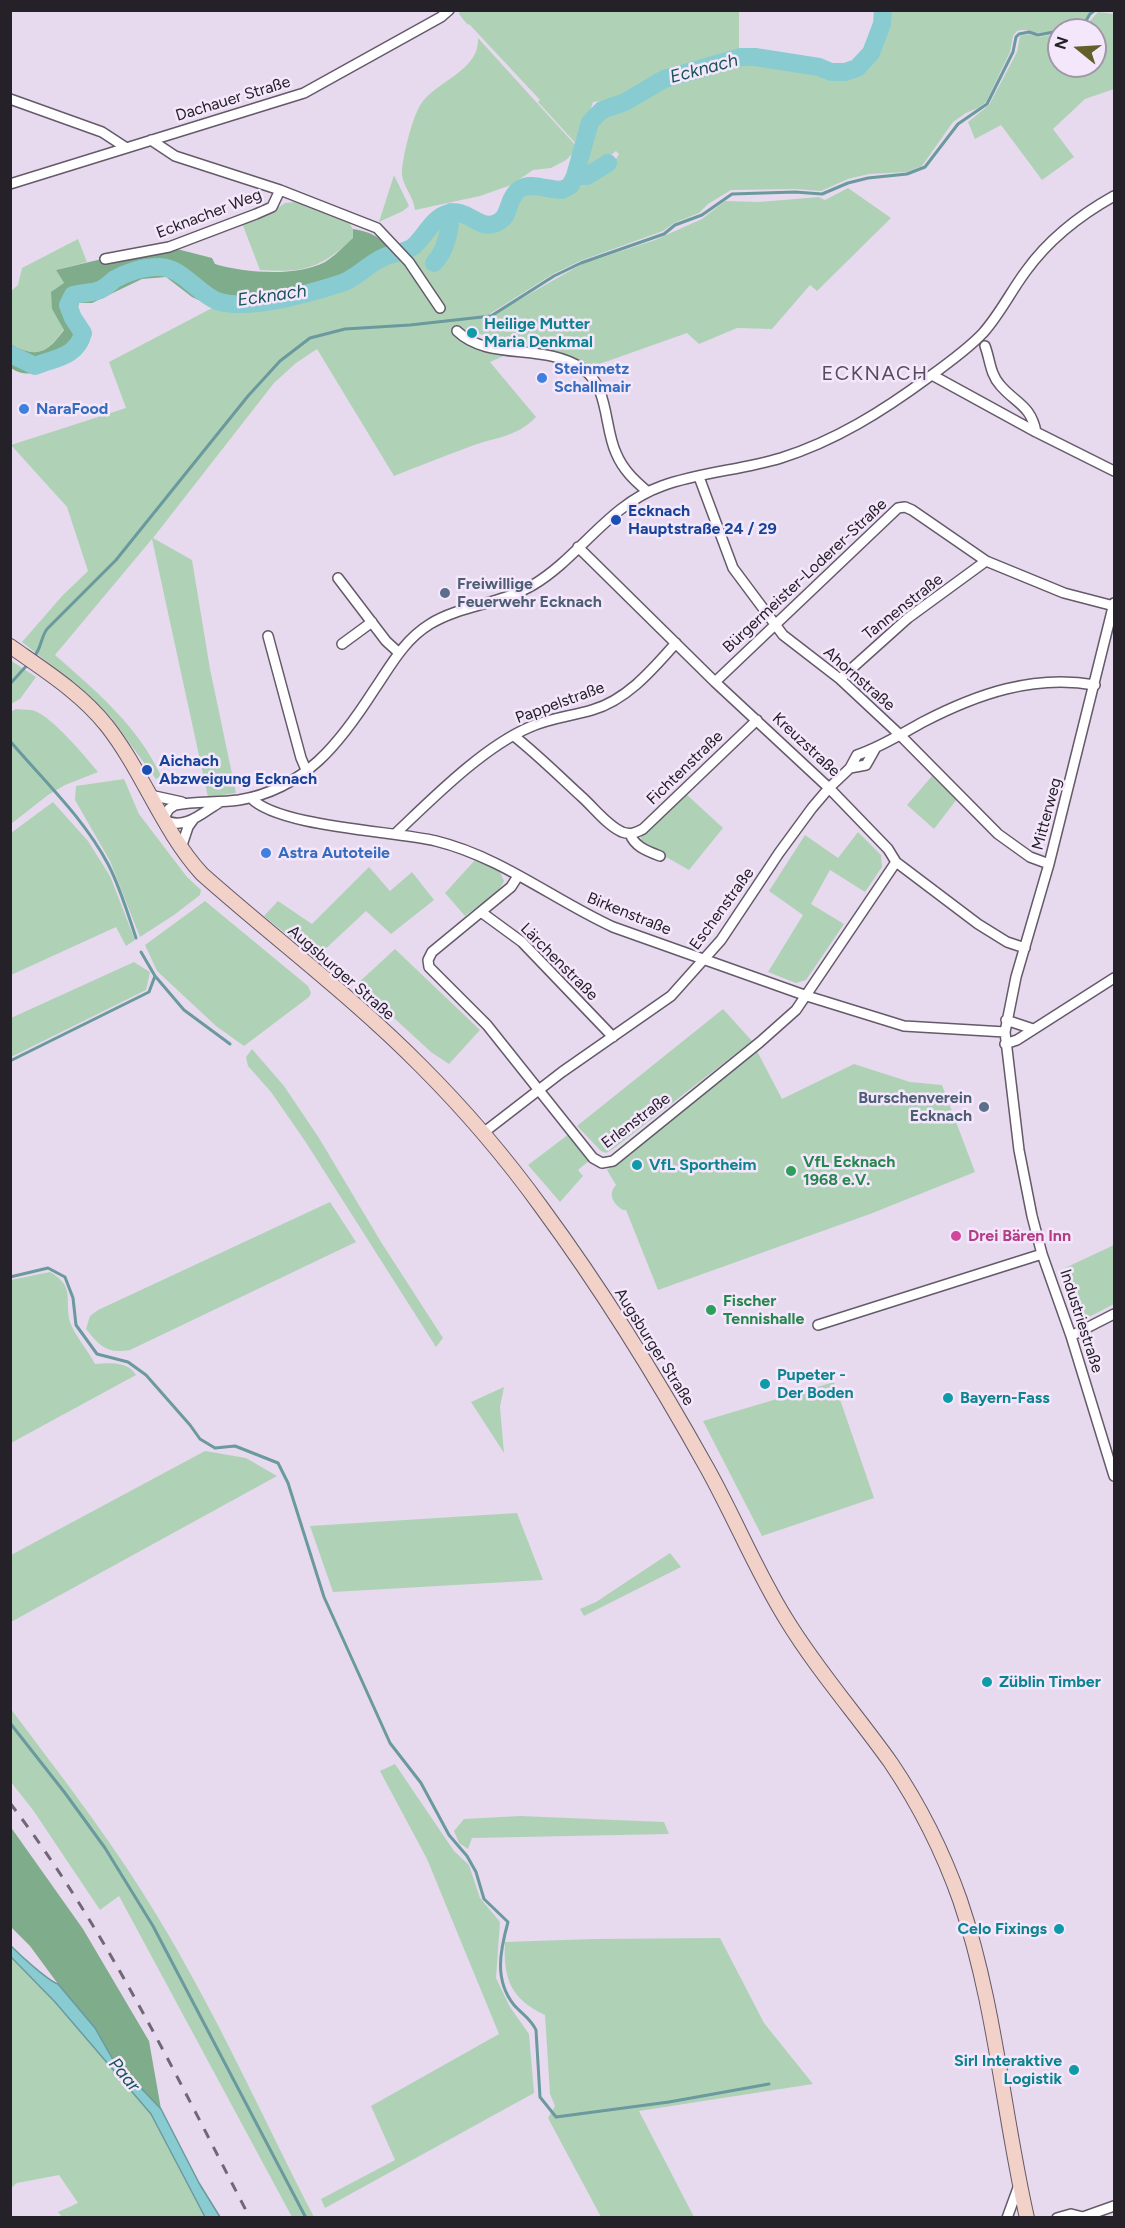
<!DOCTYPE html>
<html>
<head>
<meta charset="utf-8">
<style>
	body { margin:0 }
	#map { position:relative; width:1125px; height:2228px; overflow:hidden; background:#e7daee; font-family:Figtree,sans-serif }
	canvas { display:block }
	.frame { position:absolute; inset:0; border:12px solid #252128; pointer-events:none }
	.north { position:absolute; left:1047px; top:18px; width:60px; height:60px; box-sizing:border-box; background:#f4e7fb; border:2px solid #a198a7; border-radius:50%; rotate:288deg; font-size:16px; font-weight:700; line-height:24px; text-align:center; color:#252128 }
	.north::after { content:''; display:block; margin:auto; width:21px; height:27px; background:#645e2b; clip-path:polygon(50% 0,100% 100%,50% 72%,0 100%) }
</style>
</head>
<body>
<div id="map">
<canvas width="1125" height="2228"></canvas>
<div class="frame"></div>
<div class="north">N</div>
</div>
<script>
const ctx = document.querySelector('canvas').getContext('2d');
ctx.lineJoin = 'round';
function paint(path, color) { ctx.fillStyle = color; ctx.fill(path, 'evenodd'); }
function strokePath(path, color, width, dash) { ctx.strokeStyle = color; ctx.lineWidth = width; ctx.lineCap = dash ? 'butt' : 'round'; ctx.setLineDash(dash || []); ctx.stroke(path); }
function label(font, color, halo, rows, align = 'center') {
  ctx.font = font + ' Figtree,sans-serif'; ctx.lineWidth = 5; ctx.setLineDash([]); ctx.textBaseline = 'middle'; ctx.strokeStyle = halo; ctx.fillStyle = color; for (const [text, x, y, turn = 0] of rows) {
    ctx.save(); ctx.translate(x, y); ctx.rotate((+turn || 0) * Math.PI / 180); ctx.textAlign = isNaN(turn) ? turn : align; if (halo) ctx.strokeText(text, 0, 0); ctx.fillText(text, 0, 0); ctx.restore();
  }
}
const green = new Path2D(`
	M 460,10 L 739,11 L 739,50 L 661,75 L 622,98 L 593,102 L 579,147 L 538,102 L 540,100 L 470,25 L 467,24 L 459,14 Z
	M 889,11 L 1093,11 L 1080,27 C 1066,27 1054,32 1040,33 C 1029,33 1030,28 1017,31 L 1013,36 L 1010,52 L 986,102 L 978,108 L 966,113 L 953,122 L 922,166 L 907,172 L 869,174 L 848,179 L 821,191 L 795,189 L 731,190 L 708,204 L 699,213 L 674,223 L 663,231 L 580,261 L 553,274 L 491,313 L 489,317 L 582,264 L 655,240 L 702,219 L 725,201 L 759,202 L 819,197 L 825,200 L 848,188 L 891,218 L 817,291 L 810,285 L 772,329 L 737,328 L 699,344 L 687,333 L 591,367 L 574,359 L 506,346 L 478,333 L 457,336 L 468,344 L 508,354 L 490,362 L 536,417 C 516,438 494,437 469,447 C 444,456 419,466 394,476 L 317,349 L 296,363 L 274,383 L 153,538 L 192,560 L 210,669 L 236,793 L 208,797 L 152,539 L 55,655 C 95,690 138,726 161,776 L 156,779 L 111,718 L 74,683 L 22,642 L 63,595 L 88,571 L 67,507 L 11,445 L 126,408 L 109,362 L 214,307 L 232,307 L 293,300 L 400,258 L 431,300 L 432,287 L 410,256 C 423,247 430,233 441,221 L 447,223 L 438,252 L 428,263 L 428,268 L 434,268 C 439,263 447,257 450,249 C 454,237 449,228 458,216 C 471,219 476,232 492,231 C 523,228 506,199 523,190 C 542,182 561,213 581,178 C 599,177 610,170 619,154 L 616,151 L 599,165 L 587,171 L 583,168 L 593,124 L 603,115 L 626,107 L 627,109 L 648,93 L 671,82 L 742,61 L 757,61 L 817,71 L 832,77 L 845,76 L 860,69 L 874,54 L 886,25 Z
	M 1098,12 L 1114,14 L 1114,89 L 1085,99 L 1053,129 L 1074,157 L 1042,180 L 1001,125 L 975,139 L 968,122 L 989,105 L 1017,52 L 1020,36 L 1029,34 L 1039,37 L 1059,33 L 1059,66 L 1095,66 L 1095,30 L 1082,30 Z
	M 478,38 L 578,148 L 566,160 L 551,168 L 533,170 L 511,185 L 480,196 L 415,210 C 414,196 401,185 402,171 C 403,155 413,113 423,101 C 440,80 480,69 478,38 Z
	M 394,175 L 409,206 L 403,211 L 379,222 Z
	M 295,202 L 349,223 L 353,229 L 353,238 C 321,268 305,273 260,270 L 242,223 L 272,212 L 285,203 Z
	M 78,239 L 87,262 L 56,270 L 64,283 L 52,309 L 64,329 C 47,353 37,359 11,344 L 10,292 L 18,285 L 22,268 Z
	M 10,660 L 36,677 L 20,699 L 11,704 Z
	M 16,709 C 22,710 30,709 35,711 C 53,718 85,756 98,772 L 65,785 L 48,795 L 11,824 L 10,712 Z
	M 932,776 L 957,799 L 934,829 L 907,805 Z
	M 124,779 L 139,814 L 187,877 L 201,890 L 200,895 L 174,915 L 140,937 L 110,861 L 75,800 L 76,786 Z
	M 686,794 L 723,828 L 689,870 L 640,842 L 641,837 L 645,832 Z
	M 53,802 L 88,841 L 110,876 L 135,940 L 126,946 L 116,927 L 11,975 L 11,833 Z
	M 858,832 L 881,855 L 882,867 L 865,892 L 830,870 L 811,904 L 844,924 L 806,980 L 796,983 L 768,972 L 803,915 L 769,891 L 805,835 L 838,858 Z
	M 475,860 L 500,872 L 504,881 C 498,896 477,906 465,916 L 445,893 Z
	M 369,867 L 390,891 L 412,872 L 434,900 L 391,934 L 366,911 L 321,953 L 291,938 L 264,916 L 278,901 L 312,924 Z
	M 205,901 L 308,986 L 311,993 L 309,997 L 244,1046 L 216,1026 L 157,971 L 145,945 Z
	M 395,949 L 480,1030 L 449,1064 L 431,1052 L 357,984 Z
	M 134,962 L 150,972 L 146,990 L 11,1057 L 11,1018 Z
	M 723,1009 L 752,1041 L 613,1149 L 606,1153 L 601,1151 L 577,1126 Z
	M 252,1049 L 284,1086 L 319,1138 L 381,1242 L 443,1338 L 436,1347 L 305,1141 L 271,1092 L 248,1066 L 246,1057 Z
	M 757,1051 L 782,1099 L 854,1064 L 910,1082 L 942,1085 L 975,1172 L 870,1214 L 658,1290 L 626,1210 L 623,1210 C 614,1205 607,1194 616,1185 L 607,1170 Z
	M 569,1134 L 590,1160 L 578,1170 L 583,1176 L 560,1202 L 528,1165 Z
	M 330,1202 L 356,1242 L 130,1350 C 106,1354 100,1346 86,1329 L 90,1316 L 98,1310 Z
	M 1114,1245 L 1114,1304 L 1091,1316 L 1079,1316 C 1068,1306 1063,1282 1065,1268 Z
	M 50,1272 C 76,1287 64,1299 70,1322 C 74,1334 89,1352 95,1364 C 109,1363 128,1361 136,1375 L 11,1443 L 11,1280 Z
	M 834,1382 L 874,1498 L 762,1536 L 703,1421 Z
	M 504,1387 L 500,1407 L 504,1453 L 471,1402 Z
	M 205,1451 L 246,1458 L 277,1476 L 11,1622 L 11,1555 Z
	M 517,1513 L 543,1580 L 333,1592 L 310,1526 Z
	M 670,1553 L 681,1567 L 584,1616 L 580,1609 L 596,1602 Z
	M 10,1708 C 62,1777 115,1845 159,1919 C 217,2015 263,2118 314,2217 L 292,2217 L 119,1896 L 100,1910 L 33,1810 L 11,1782 Z
	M 395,1764 L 454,1851 L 469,1865 L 480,1898 L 500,1922 L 496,1978 L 510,2007 L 529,2034 L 534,2093 L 325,2208 L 321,2199 L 395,2160 L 371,2106 L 499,2034 L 427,1859 L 380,1771 Z
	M 520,1816 L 664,1822 L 669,1834 L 472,1838 L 468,1849 L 459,1843 L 454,1831 L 464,1819 Z
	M 720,1938 L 764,2023 L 813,2084 L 639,2111 L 694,2217 L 601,2217 L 548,2118 L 555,2106 L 550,2094 L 545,2015 C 511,1999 503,1979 505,1942 L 594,1939 Z
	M 10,1957 L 55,2002 L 151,2114 L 205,2217 L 62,2217 L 58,2212 L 78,2203 L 59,2175 L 17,2183 L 11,2188 Z`);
const forest = new Path2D(`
	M 353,229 C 375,232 386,242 400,258 L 346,285 L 293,300 L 229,307 L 214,307 L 192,297 L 166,277 L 142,279 L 92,303 L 79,303 L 77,312 L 88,329 L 88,345 C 68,358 34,385 11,368 L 11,344 C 37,359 47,353 64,330 L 52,309 L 51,292 L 64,283 L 56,270 L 106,258 L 169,247 L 212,258 L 215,264 C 244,273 297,277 325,262 C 335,256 344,246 353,238 Z
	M 10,1826 L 83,1929 L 149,2041 L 161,2109 L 112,2058 L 95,2028 L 58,1984 L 30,1946 L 11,1927 Z`);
const water = new Path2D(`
	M 11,1946 C 20,1955 47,1980 58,1984 L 95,2028 L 112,2058 L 161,2109 L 199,2183 L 220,2217 L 205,2217 L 151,2114 L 55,2002 L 11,1957 Z`);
const stream = new Path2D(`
	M 1111,10 L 1114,11
	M 1063,30 L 1081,29 L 1090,14 L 1095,10
	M 33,658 C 42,648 40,639 47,629 L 116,560 L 248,396 L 280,361 L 310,338 L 345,329 L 410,325 L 491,316 L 554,276 L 581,263 L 664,234 L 675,225 L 702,215 L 732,194 L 795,192 L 822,194 L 848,183 L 868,178 L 907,174 L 925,167 L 958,124 L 987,104 L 1013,52 L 1016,37 L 1019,34 L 1029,32 L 1038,35 L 1059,31
	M 10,684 L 29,663
	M 10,741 C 44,781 83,817 108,864 C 120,887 128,914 136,938
	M 141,952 L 155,976 L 184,1010 L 230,1044
	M 10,1061 L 149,992 L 155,976
	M 10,1277 L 48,1268 L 65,1277 L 73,1298 L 76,1325 L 97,1354 L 128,1362 L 146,1375 L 190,1425 L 200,1439 L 215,1448 L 235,1446 L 278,1463 L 288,1483 L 324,1597 L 390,1743 L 421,1783 L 449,1835 L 467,1856 L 476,1872 L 484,1899 L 508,1922 C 500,1951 494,1980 514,2005 C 522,2014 531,2019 536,2030 L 540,2097 L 556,2117 L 669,2102 L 769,2084
	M 10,1723 L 65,1793 L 105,1848 L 153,1926 L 306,2218`);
const river = new Path2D(`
	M 575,176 L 587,176 L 608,163
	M 434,263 C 447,249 450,230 451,212
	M 10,354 L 35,366 C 55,358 77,357 83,333 L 73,318 L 68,305 L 73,295 C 82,293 92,293 100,290 C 105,288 110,283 115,279 C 127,272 144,267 158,267 C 181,266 197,293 217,301 C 248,312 311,293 342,283 C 357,278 369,263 384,257 C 393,253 407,252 414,246 C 425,236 432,219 446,214 C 468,205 480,235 500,221 C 506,217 507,212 509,206 C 519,175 538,189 562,190 L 570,186 L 575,176 L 590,122 L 602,110 L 625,102 L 664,79 L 741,57 L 755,57 L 819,67 L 831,72 L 845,72 L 857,68 L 871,53 L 882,24 L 883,10`);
const minor = new Path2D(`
	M 10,99 L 102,132 L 125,147
	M 151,140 L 175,156 L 280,190 L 377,228 L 409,262 L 440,308
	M 10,184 L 304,93 L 441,17 L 449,10
	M 105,259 L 169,247 L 256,214 L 272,207 L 280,190
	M 457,331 C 489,362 544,342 583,369 C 609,387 604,427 616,453 C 623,470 635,481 648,492
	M 985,346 C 990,359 990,374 1000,385 C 1015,403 1031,405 1036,432
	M 932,375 L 1036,432 L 1114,471
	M 699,477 L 733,568 L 783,635 L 840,679 L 900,735 L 998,834 L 1030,857 L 1049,864
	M 578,547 L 715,682 L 829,788 L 888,849 L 896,862 L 978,924 L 1007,942 L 1025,948
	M 338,578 L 386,641 L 398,652
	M 1114,603 L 1049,864 L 1016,977 L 1005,1032 L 1019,1150 L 1032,1216 L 1042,1254 L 1071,1336 L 1114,1476
	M 268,636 L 301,758 L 307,772
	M 342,644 L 372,622
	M 840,679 L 908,618 L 986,561
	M 715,682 L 898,508 L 905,507 L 912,510 L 986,561 L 1064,593 L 1114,606
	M 514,736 C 538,755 560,777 583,798 C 595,809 607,825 622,832 C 630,835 636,833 643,829 L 757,720
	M 850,768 L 866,765 L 875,749
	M 150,795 L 182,802
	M 251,798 C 278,827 394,831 436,841 C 501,857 554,900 613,927 L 807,996 L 904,1026 L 1005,1032
	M 220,802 C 203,812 184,832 163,819 L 169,809 L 175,805 C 196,801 217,803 239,800 C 305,789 340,743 374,690 C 391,665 404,640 430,624 C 461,605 501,604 533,585 C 580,557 608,505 662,486 C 700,472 742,470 781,458 C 835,441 883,411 929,377 C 947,364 968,349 983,333 C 1000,314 1011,291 1026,271 C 1049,239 1080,215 1114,196
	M 395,834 C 432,799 483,747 530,727 C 550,718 572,716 592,710 C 627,700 653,669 676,643
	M 630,834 C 635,847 647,851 660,856
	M 181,848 L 188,827 L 193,820
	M 518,876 L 511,887 L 432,952 L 428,960 L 429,967 L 487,1025 L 593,1158 L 602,1163 L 613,1161 L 760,1042 L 796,1010 L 896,862
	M 481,912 L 522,942 L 613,1037
	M 1006,1020 L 1033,1029
	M 1005,1044 L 1017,1040 L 1114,978
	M 483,1133 L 562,1072 L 671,996 L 721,940 L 779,853 L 812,808 L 829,788 L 850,768 L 857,755 C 881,747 901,734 923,722 C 977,694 1034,674 1095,685
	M 818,1325 L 1042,1254
	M 1071,1336 L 1114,1314
	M 1007,2218 L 1019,2185
	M 1057,2218 L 1071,2214 L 1083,2217 L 1114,2206`);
const secondary = new Path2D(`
	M 10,646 C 44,670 81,693 107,726 C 143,772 162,830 202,874 C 274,938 353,997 421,1066 C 465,1110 506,1158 542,1208 C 603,1291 657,1378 707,1468 C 735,1518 756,1571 786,1619 C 817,1670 857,1715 891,1763 C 920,1806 943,1852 960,1900 C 995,2003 1003,2112 1027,2218`);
const rail = new Path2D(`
	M 10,1803 C 107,1930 176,2076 250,2218`);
const markers = [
	[472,333,6,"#0f9aa8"],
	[542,378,6,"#3f7fe0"],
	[24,409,6,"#3f7fe0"],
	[616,520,6,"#1a4fb4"],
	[445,593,6,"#5c6f8a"],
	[147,770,6,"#1a4fb4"],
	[266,853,6,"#3f7fe0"],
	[984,1107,6,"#5c6f8a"],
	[637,1165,6,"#0f9aa8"],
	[791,1171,6,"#2e9e5b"],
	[956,1236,6,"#d1479c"],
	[711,1310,6,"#2e9e5b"],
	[765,1384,6,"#0f9aa8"],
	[948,1398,6,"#0f9aa8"],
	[987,1682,6,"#0f9aa8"],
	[1059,1929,6,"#0f9aa8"],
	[1074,2070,6,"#0f9aa8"]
];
const streetNames = [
	["Dachauer Straße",233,99,-17],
	["Ecknacher Weg",209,214,-21],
	["Bürgermeister-Loderer-Straße",805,576,-43],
	["Tannenstraße",903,607,-38],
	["Ahornstraße",859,679,41],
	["Pappelstraße",560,703,-20],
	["Kreuzstraße",806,745,43],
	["Fichtenstraße",685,768,-44],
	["Mitterweg",1047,814,-75],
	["Eschenstraße",722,909,-54],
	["Birkenstraße",629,914,22],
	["Lärchenstraße",559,962,45],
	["Augsburger Straße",341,973,41],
	["Erlenstraße",636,1121,-37],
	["Industriestraße",1081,1321,72],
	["Augsburger Straße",654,1347,58]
];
const cultureNames = [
	["Heilige Mutter",484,324],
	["Maria Denkmal",484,342],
	["VfL Sportheim",649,1165],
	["Pupeter -",777,1375],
	["Der Boden",777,1393],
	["Bayern-Fass",960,1398],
	["Züblin Timber",999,1682],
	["Celo Fixings",1047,1929,"right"],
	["Sirl Interaktive",1062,2061,"right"],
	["Logistik",1062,2079,"right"]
];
const shopNames = [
	["Steinmetz",554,369],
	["Schallmair",554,387],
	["NaraFood",36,409],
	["Astra Autoteile",278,853]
];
const transitNames = [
	["Ecknach",628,511],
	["Hauptstraße 24 / 29",628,529],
	["Aichach",159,761],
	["Abzweigung Ecknach",159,779]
];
const serviceNames = [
	["Freiwillige",457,584],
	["Feuerwehr Ecknach",457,602],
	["Burschenverein",972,1098,"right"],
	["Ecknach",972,1116,"right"]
];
const leisureNames = [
	["VfL Ecknach",803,1162],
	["1968 e.V.",803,1180],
	["Fischer",723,1301],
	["Tennishalle",723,1319]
];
const hotelNames = [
	["Drei Bären Inn",968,1236]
];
const waterNames = [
	["Ecknach",704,69,-15],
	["Ecknach",272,296,-8],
	["Paar",124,2075,50]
];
const quarterNames = [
	["ECKNACH",875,374]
];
paint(green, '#afd2b7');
paint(forest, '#7fac8a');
paint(water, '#88ccd1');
strokePath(water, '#6a999e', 1.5);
strokePath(stream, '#6a999e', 3);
strokePath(river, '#88ccd1', 18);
strokePath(minor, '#645a6a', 12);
strokePath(secondary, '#645a6a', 16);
strokePath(minor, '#fff', 9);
strokePath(secondary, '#f2d2c8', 14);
strokePath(rail, '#706874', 3, [10, 10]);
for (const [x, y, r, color] of markers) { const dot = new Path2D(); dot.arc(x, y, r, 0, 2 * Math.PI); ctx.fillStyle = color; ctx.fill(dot); strokePath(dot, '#f4e7fb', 2); }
label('16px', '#252128', '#f4e7fb', streetNames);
label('bold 16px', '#0d838f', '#f4e7fb', cultureNames, 'left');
label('bold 16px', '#366cbe', '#f4e7fb', shopNames, 'left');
label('bold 16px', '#164399', '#f4e7fb', transitNames, 'left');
label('bold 16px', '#4e5e75', '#f4e7fb', serviceNames, 'left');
label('bold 16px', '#27864d', '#f4e7fb', leisureNames, 'left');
label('bold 16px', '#b23c85', '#f4e7fb', hotelNames, 'left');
label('italic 18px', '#185458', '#f4e7fb', waterNames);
ctx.letterSpacing = '1.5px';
label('20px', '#564c5c', '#f4e7fb', quarterNames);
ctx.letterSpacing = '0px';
</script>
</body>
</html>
